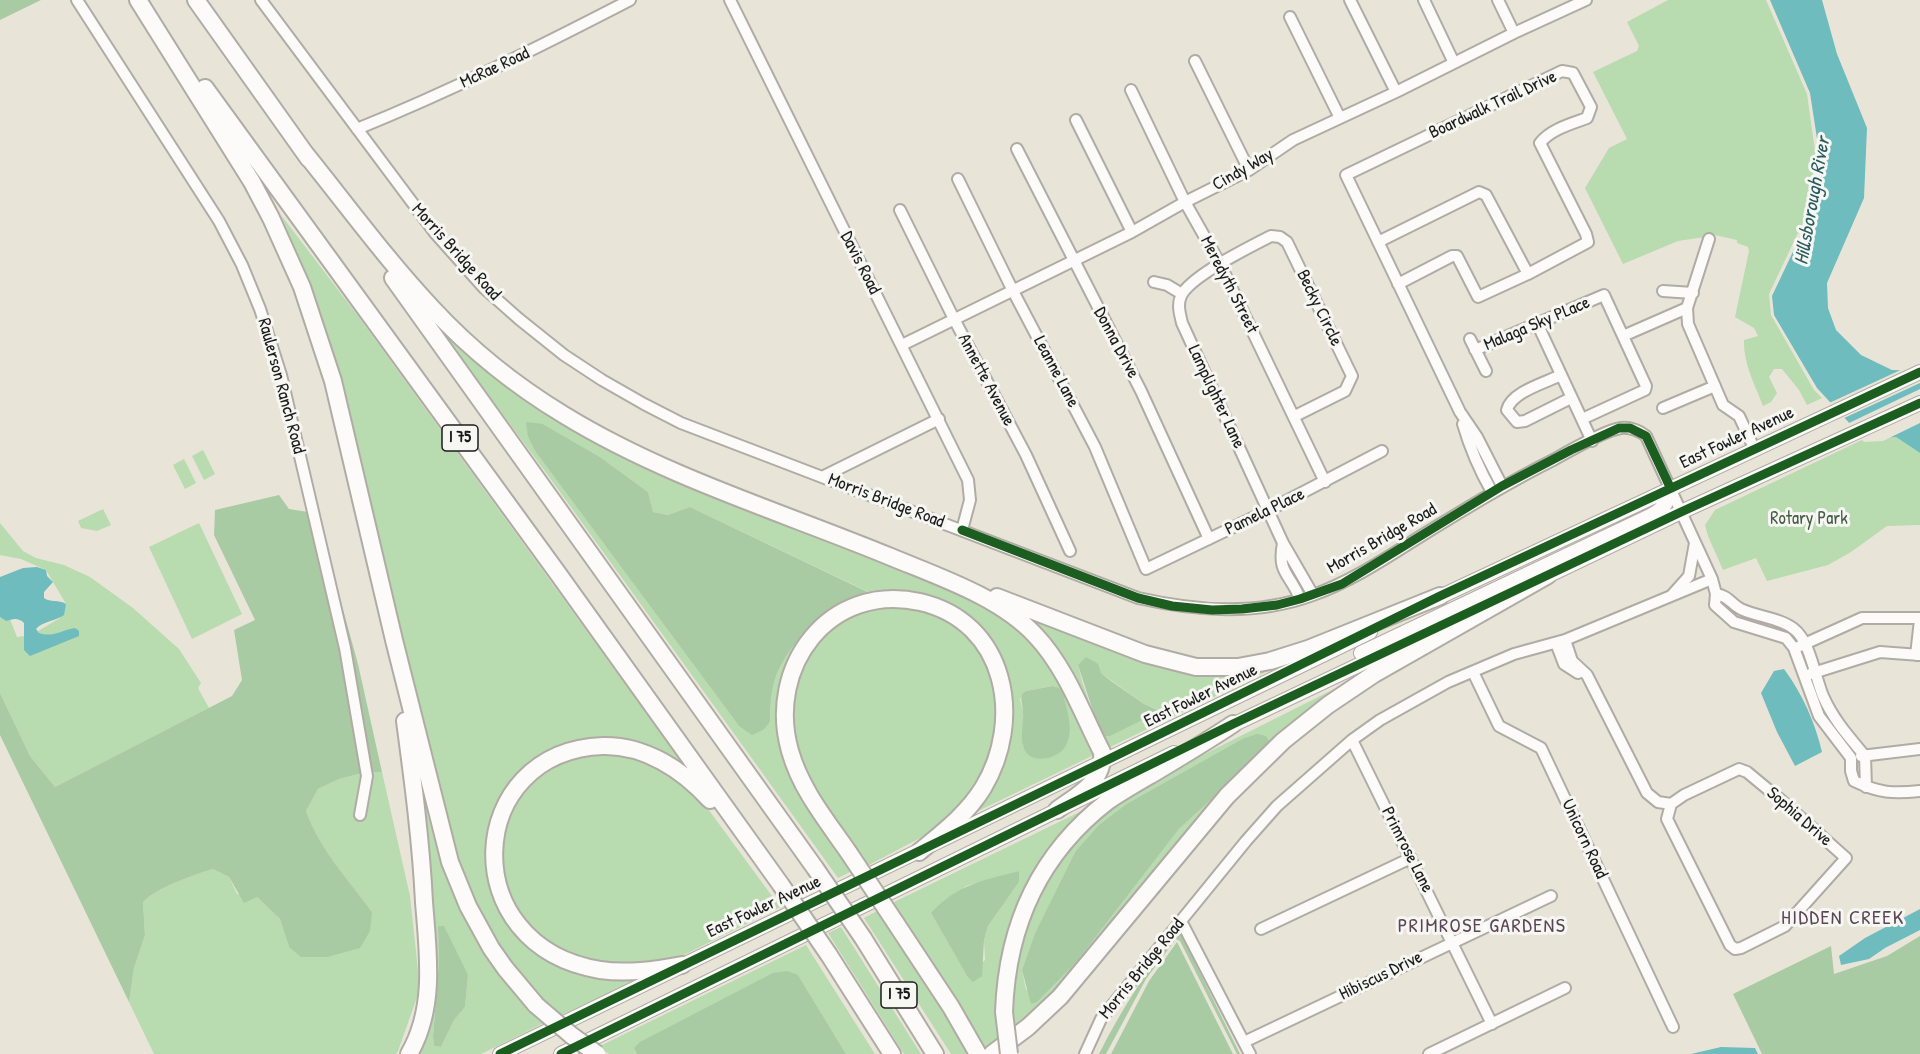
<!DOCTYPE html>
<html>
<head>
<meta charset="utf-8">
<style>
	body { margin:0 }
	canvas { display:block; background:#e9e4d8 }
</style>
</head>
<body>
<canvas width="1920" height="1054"></canvas>
<script>
const ctx = document.querySelector('canvas').getContext('2d');
ctx.lineJoin = 'round';
function paint(path, color) { ctx.fillStyle = color; ctx.fill(path, 'evenodd'); }
function strokePath(path, color, width, dash) { ctx.strokeStyle = color; ctx.lineWidth = width; ctx.lineCap = dash ? 'butt' : 'round'; ctx.setLineDash(dash || []); ctx.stroke(path); }
function label(font, color, halo, rows, align = 'center') {
  ctx.font = font + ' "Patrick Hand",sans-serif'; ctx.lineWidth = 6; ctx.setLineDash([]); ctx.textBaseline = 'middle'; ctx.strokeStyle = halo; ctx.fillStyle = color; for (const [text, x, y, turn = 0] of rows) {
    ctx.save(); ctx.translate(x, y); ctx.rotate((+turn || 0) * Math.PI / 180); ctx.textAlign = isNaN(turn) ? turn : align; if (halo) ctx.strokeText(text, 0, 0); ctx.fillText(text, 0, 0); ctx.restore();
  }
}
const green = new Path2D(`
	M 1668,0 L 1766,0 L 1807,94 L 1816,158 L 1805,218 L 1769,294 L 1771,315 L 1814,390 L 1822,398 L 1807,405 L 1799,390 L 1782,369 L 1774,369 L 1769,377 L 1777,393 L 1771,402 L 1763,406 C 1755,385 1743,363 1744,340 L 1758,336 L 1754,328 L 1735,317 L 1749,251 L 1748,247 L 1737,243 L 1737,240 L 1706,233 L 1705,237 L 1678,241 L 1623,264 L 1585,188 L 1609,148 L 1627,139 L 1593,72 L 1637,51 L 1639,46 L 1627,22 Z
	M 281,215 L 358,316 L 686,768 L 633,747 L 541,762 L 490,846 L 530,942 L 636,974 L 634,981 L 559,1016 L 533,994 L 479,918 L 458,865 L 422,723 L 328,336 L 314,294 Z
	M 432,319 L 526,397 L 998,610 L 1040,645 L 1096,754 L 972,814 L 1009,699 L 965,620 L 878,598 L 801,647 L 784,741 L 854,870 L 838,878 L 547,474 ZM 543,424 L 600,457 L 648,492 L 653,512 L 668,515 L 690,507 L 873,594 C 863,598 851,599 841,603 C 817,616 786,650 776,676 C 771,690 770,708 770,723 L 739,726 L 535,451 L 528,437 ZM 1053,686 C 1065,689 1065,702 1067,712 L 1031,756 L 1023,746 L 1023,711 L 1020,699 L 1026,691 Z
	M 1896,437 L 1920,453 L 1920,525 L 1887,526 L 1851,552 L 1828,565 L 1767,581 L 1756,558 L 1723,570 L 1708,536 L 1705,525 L 1715,510 L 1864,439 Z
	M 203,450 L 215,474 L 204,480 L 192,456 Z
	M 184,459 L 196,483 L 185,489 L 173,465 Z
	M 103,509 L 111,525 L 97,531 L 81,528 L 78,521 Z
	M 0,523 L 23,551 L 36,558 L 64,565 L 90,577 L 133,608 L 179,649 L 201,683 L 198,688 L 209,708 L 55,787 L 30,756 L 0,693 L 0,617 L 6,621 L 10,619 L 17,637 L 24,636 L 24,650 L 67,629 C 57,634 50,637 39,634 L 38,631 L 60,618 L 66,604 L 46,570 L 21,559 L 0,555 Z
	M 199,523 L 242,614 L 192,639 L 149,547 Z
	M 875,606 L 932,610 L 973,638 L 1002,699 L 984,780 L 943,826 L 865,867 L 808,781 L 791,734 L 797,669 L 825,630 Z
	M 1016,608 L 1163,664 L 1276,667 L 1108,748 ZM 1078,665 L 1101,673 L 1144,704 L 1159,710 L 1101,736 L 1082,681 Z
	M 1346,683 L 1348,686 L 1328,698 L 1069,979 L 1012,1034 L 1010,1007 L 1020,940 L 1047,874 L 1094,818 L 1141,786 ZM 1242,739 L 1263,752 L 1179,829 L 1078,960 L 1026,990 L 1022,970 L 1035,933 L 1075,852 L 1128,803 Z
	M 630,753 L 689,783 L 780,907 L 676,959 L 631,969 L 564,957 L 515,916 L 497,849 L 517,794 L 572,755 Z
	M 370,772 L 382,772 L 410,896 L 420,989 L 398,1051 L 396,1054 L 154,1054 L 129,1002 L 134,968 L 145,935 L 143,902 C 156,888 193,875 213,869 L 229,877 L 237,894 L 257,897 L 280,919 L 289,947 L 372,912 C 348,879 320,850 306,811 L 318,789 L 339,779 L 362,773 L 356,818 L 363,820 Z
	M 418,779 C 437,852 457,924 506,984 C 518,998 531,1011 544,1023 L 481,1054 L 412,1054 L 426,1018 ZM 438,926 L 468,975 L 465,1007 L 454,1020 L 441,1047 L 434,1046 L 433,1036 L 439,962 Z
	M 1094,805 L 1030,887 L 1002,1038 L 983,1051 L 890,904 ZM 1019,871 L 1019,882 L 988,926 L 984,940 L 985,960 L 967,976 L 931,913 L 966,886 Z
	M 881,909 L 973,1054 L 951,1054 L 864,918 Z
	M 841,927 L 921,1054 L 904,1054 L 828,933 Z
	M 806,945 L 875,1054 L 846,1054 L 798,975 L 634,1048 L 637,1054 L 609,1054 L 598,1047 Z`);
const forest = new Path2D(`
	M 0,0 L 41,0 L 0,20 Z
	M 526,422 L 543,424 L 600,457 L 648,492 L 653,512 L 668,515 L 690,507 L 874,595 C 864,597 851,599 842,603 C 817,615 786,650 776,676 C 771,690 770,708 770,722 L 763,730 L 752,735 L 739,726 L 535,451 L 528,437 Z
	M 279,495 L 289,509 L 308,512 L 341,648 L 362,773 L 339,779 L 318,789 L 306,811 C 320,850 348,879 372,912 L 370,931 L 360,948 L 327,957 L 301,957 L 289,947 L 280,919 L 257,897 L 244,903 L 229,877 L 213,869 C 193,875 156,888 143,902 L 145,935 L 134,968 L 129,1002 L 0,735 L 0,693 L 30,756 L 55,787 L 232,696 L 242,680 L 234,630 L 255,620 L 214,535 L 215,510 Z
	M 325,544 L 358,664 L 382,772 L 370,772 Z
	M 1086,657 L 1098,664 L 1101,673 L 1111,681 L 1144,704 L 1160,711 L 1110,736 L 1101,736 L 1078,665 Z
	M 1053,686 L 1059,688 L 1063,692 C 1066,708 1074,728 1067,743 C 1061,760 1027,767 1023,745 C 1020,735 1024,723 1023,712 C 1023,705 1020,701 1022,694 L 1026,691 Z
	M 1257,734 L 1266,736 L 1269,741 L 1263,752 L 1179,829 L 1078,960 L 1037,1002 L 1031,1004 L 1022,970 L 1035,933 L 1075,852 L 1099,825 L 1128,803 L 1242,739 Z
	M 1019,871 L 1019,882 L 988,926 L 984,940 L 982,976 L 973,982 L 967,976 L 931,913 C 958,884 982,881 1019,871 Z
	M 438,926 L 444,926 L 468,975 L 465,1007 L 454,1020 L 441,1047 L 434,1046 L 433,1036 L 439,962 Z
	M 1179,930 L 1240,1054 L 1237,1054 L 1180,941 L 1176,939 L 1146,979 L 1106,1054 L 1099,1054 C 1121,1010 1148,968 1179,930 Z
	M 1920,936 L 1920,1054 L 1762,1054 L 1733,994 L 1831,946 L 1834,974 L 1887,956 Z
	M 1177,942 L 1233,1054 L 1111,1054 L 1149,981 Z
	M 787,971 L 798,975 L 846,1054 L 637,1054 L 634,1048 L 640,1042 L 773,973 Z`);
const water = new Path2D(`
	M 1770,0 L 1822,0 L 1837,54 L 1867,128 L 1864,198 L 1827,283 L 1828,308 L 1836,330 L 1861,355 L 1892,370 L 1916,371 L 1920,374 L 1920,453 L 1896,437 L 1864,439 L 1817,388 L 1774,315 L 1772,296 L 1808,220 L 1820,158 L 1810,93 Z
	M 37,567 L 46,570 L 47,576 L 53,582 L 44,592 L 44,598 C 50,603 59,599 66,604 L 64,615 C 56,621 43,621 36,629 L 39,633 C 53,638 61,630 75,628 L 79,631 L 79,636 L 30,656 L 24,650 L 24,623 C 18,617 13,619 6,621 L 0,617 L 0,577 L 23,568 Z
	M 1784,669 C 1802,693 1815,722 1822,752 L 1795,766 L 1777,732 L 1761,693 L 1774,671 Z
	M 1920,909 L 1920,930 L 1885,948 L 1869,959 L 1841,965 L 1839,956 L 1865,938 Z
	M 1721,1047 L 1755,1048 L 1758,1054 L 1691,1054 Z`);
const pier = new Path2D(`
	M 1905,368 L 1920,370 L 1920,383 L 1842,419 L 1827,404 Z
	M 1920,389 L 1920,423 L 1883,441 L 1864,442 L 1847,424 Z`);
const minor = new Path2D(`
	M 77,0 L 219,221 L 242,265 L 260,309 L 281,375 L 345,648 L 367,776 L 360,815
	M 261,0 L 435,233 L 484,288 L 519,319 L 564,355 L 602,380 L 644,404 L 681,423 L 1138,598 C 1196,611 1256,616 1313,595 C 1352,581 1386,558 1421,536 C 1465,509 1509,482 1555,459 C 1569,451 1606,430 1621,428 C 1631,427 1638,430 1646,436 L 1712,579 L 1716,594 L 1715,605 L 1734,622 L 1786,638 L 1794,648 L 1819,716 L 1851,758 L 1851,771 L 1854,781 C 1879,793 1893,794 1920,791
	M 730,0 L 968,480 L 970,500 L 962,530
	M 1350,0 L 1396,92
	M 1424,0 L 1454,63
	M 1498,0 L 1514,33
	M 1290,17 L 1340,118
	M 1195,61 L 1249,170
	M 1131,90 L 1185,202 L 1220,264 L 1325,482
	M 1076,120 L 1132,232
	M 357,129 C 451,91 541,46 630,0
	M 1017,149 L 1141,391 L 1209,539
	M 958,179 L 1013,291 L 1095,447 L 1146,569 L 1269,510 L 1382,451
	M 900,210 L 954,319 L 1026,455 L 1070,551
	M 1709,239 L 1687,308 L 1688,324 L 1723,405 L 1739,416 L 1754,448
	M 1378,242 L 1479,192 L 1486,195 L 1528,274
	M 1154,282 L 1167,285 L 1182,294
	M 1398,284 L 1452,256 L 1457,256 L 1478,297 L 1528,274 L 1588,242 L 1586,234 L 1540,143 C 1551,129 1571,124 1587,118 L 1591,107 L 1573,73 L 1562,71 L 1346,175 L 1460,412 L 1477,437 L 1502,486
	M 1663,291 L 1693,293
	M 1537,323 L 1592,441
	M 1623,336 L 1687,308
	M 1470,339 L 1486,371
	M 902,345 L 1132,232 L 1185,202 L 1249,170 L 1293,140 L 1396,92 L 1514,33 L 1586,0
	M 1475,350 L 1604,295 L 1646,386 L 1645,390 L 1582,419
	M 1561,375 C 1545,383 1511,392 1507,410 L 1517,422 L 1525,421 L 1571,398
	M 1663,408 L 1715,386
	M 1295,416 L 1345,391 L 1352,376 L 1287,242 L 1280,237 L 1271,236 C 1250,247 1190,276 1181,296 C 1177,305 1180,314 1182,323 L 1283,543 L 1313,595
	M 1463,424 C 1470,448 1480,471 1492,492
	M 822,477 L 939,419
	M 1283,543 C 1277,574 1290,573 1300,599
	M 1716,594 C 1730,596 1732,606 1743,610 C 1759,617 1780,618 1794,629 C 1810,641 1815,677 1823,696 C 1833,719 1849,737 1865,756
	M 1672,595 L 1689,576 L 1695,543
	M 1565,640 L 1572,661 L 1587,675 L 1647,793 L 1658,802 L 1671,804 L 1667,819 L 1730,945 L 1735,949 L 1741,948 L 1785,926 L 1846,858 L 1782,801 L 1747,772 L 1739,769 L 1684,795 L 1671,804
	M 1556,643 L 1564,664 L 1578,673
	M 1800,646 L 1862,618 L 1920,618
	M 1916,655 L 1920,620
	M 1473,672 L 1499,726 L 1541,748 L 1673,1027
	M 1810,674 L 1880,652 L 1920,655
	M 1352,740 L 1492,1024
	M 1861,756 L 1920,749
	M 1865,756 L 1866,787
	M 1181,921 L 1250,1054
	M 1261,929 L 1411,858
	M 1244,1042 L 1551,896
	M 1085,1054 L 1101,1019 L 1246,841 L 1277,806 L 1352,740 L 1380,720 L 1448,682 L 1514,654 L 1565,640 L 1712,579
	M 1429,1054 L 1565,988`);
const major = new Path2D(`
	M 1541,579 L 1681,512 L 1920,403
	M 1433,600 L 1920,372
	M 1361,653 L 1652,515 C 1665,508 1668,502 1670,487
	M 1224,729 L 1464,615
	M 500,1054 L 1370,632
	M 561,1054 L 1174,753`);
const highway = new Path2D(`
	M 138,0 L 252,182 L 271,218 L 302,287 L 333,381 L 394,640 L 450,862 L 468,906 L 491,948 L 505,968 L 536,1005
	M 196,0 L 309,159
	M 205,88 L 559,575 L 781,885
	M 304,152 C 346,204 386,259 432,308 C 470,349 516,386 564,415 C 665,477 782,512 891,557 C 939,577 1000,597 1036,636 C 1066,668 1082,713 1102,752 C 1105,782 1077,795 1057,810
	M 393,278 L 815,868
	M 997,597 L 1145,654 L 1196,667 L 1238,667 L 1270,661 L 1308,649 L 1440,596
	M 405,721 C 413,781 421,841 424,902 C 428,953 436,1008 409,1054
	M 849,853 C 827,821 801,790 790,751 C 766,667 829,582 920,602 C 1007,622 1024,720 983,788 C 967,814 942,833 919,852
	M 895,922 L 951,1007 L 978,1054
	M 863,938 L 935,1054
	M 829,955 L 892,1054
	M 682,965 C 655,970 627,974 600,970 C 453,946 464,751 603,746 C 645,745 683,770 710,800
	M 1004,1012 C 1007,926 1039,854 1108,801 C 1124,790 1142,780 1159,770 C 1184,755 1209,740 1233,724
	M 992,1054 L 1028,1027 L 1060,997 L 1227,796 L 1283,741 L 1328,705 L 1374,674 L 1548,575`);
const highwayBridge = new Path2D(`
	M 849,853 L 895,922
	M 815,868 L 863,938
	M 781,885 L 829,955
	M 536,1005 L 571,1035 L 597,1054
	M 1004,1012 L 1009,1054`);
const cycleway = new Path2D(`
	M 962,530 L 1138,598 L 1172,606 L 1212,610 L 1242,609 L 1277,605 L 1300,599 L 1342,584 L 1502,486 L 1571,450 L 1619,428 L 1630,428 L 1646,436 L 1670,487
	M 500,1054 L 1101,763 L 1440,596 L 1920,372
	M 561,1054 L 1233,724 L 1681,512 L 1920,403`);
const shields = [
	[460,438,36],
	[899,995,36]
];
const shieldNames = [
	["I 75",460,438],
	["I 75",899,995]
];
const streetNames = [
	["McRae Road",495,68,-25],
	["Boardwalk Trail Drive",1493,105,-25],
	["Cindy Way",1243,170,-30],
	["Morris Bridge Road",456,252,48],
	["Davis Road",860,263,63],
	["Meredyth Street",1229,285,63],
	["Becky Circle",1319,308,64],
	["Malaga Sky PLace",1537,324,-23],
	["Donna Drive",1116,343,62],
	["Leanne Lane",1056,372,62],
	["Annette Avenue",986,380,62],
	["Raulerson Ranch Road",281,386,75],
	["Lamplighter Lane",1216,397,65],
	["East Fowler Avenue",1737,438,-25],
	["Morris Bridge Road",886,501,21],
	["Pamela Place",1265,512,-26],
	["Morris Bridge Road",1382,539,-30],
	["East Fowler Avenue",1201,696,-26],
	["Sophia Drive",1799,817,41],
	["Unicorn Road",1584,839,65],
	["Primrose Lane",1407,850,63],
	["East Fowler Avenue",764,907,-25],
	["Morris Bridge Road",1142,969,-51],
	["Hibiscus Drive",1381,976,-26]
];
const parkNames = [
	["Rotary Park",1809,519]
];
const waterNames = [
	["Hillsborough River",1813,201,-80]
];
const neighbourhoodNames = [
	["HIDDEN CREEK",1843,919],
	["PRIMROSE GARDENS",1482,927]
];
paint(green, '#b8dbaf');
paint(forest, '#a8cba3');
paint(water, '#6ebcbd');
paint(pier, '#e9e4d8');
strokePath(minor, '#b0aca5', 14);
strokePath(major, '#b0aca5', 16);
strokePath(highway, '#b0aca5', 20);
strokePath(minor, '#fcfbf9', 10);
strokePath(major, '#fcfbf9', 14);
strokePath(highway, '#fcfbf9', 16);
strokePath(highwayBridge, '#b0aca5', 20, []);
strokePath(highwayBridge, '#fcfbf9', 16);
strokePath(cycleway, '#1b5e20', 9);
for (const [x, y, w] of shields) { const box = new Path2D(); box.roundRect(x - w / 2, y - 13, w, 26, 4.5); ctx.fillStyle = '#f6f6f2'; ctx.fill(box); strokePath(box, '#1c1c1c', 1.5); }
label('bold 16px', '#1c1c1c', null, shieldNames);
label('18px', '#1c1c1c', '#f6f6f2', streetNames);
label('18px', '#445c44', '#f6f6f2', parkNames);
label('italic 20px', '#295c60', '#f6f6f2', waterNames);
ctx.letterSpacing = '1.5px';
label('20px', '#5c4556', '#f6f6f2', neighbourhoodNames);
ctx.letterSpacing = '0px';
</script>
</body>
</html>
